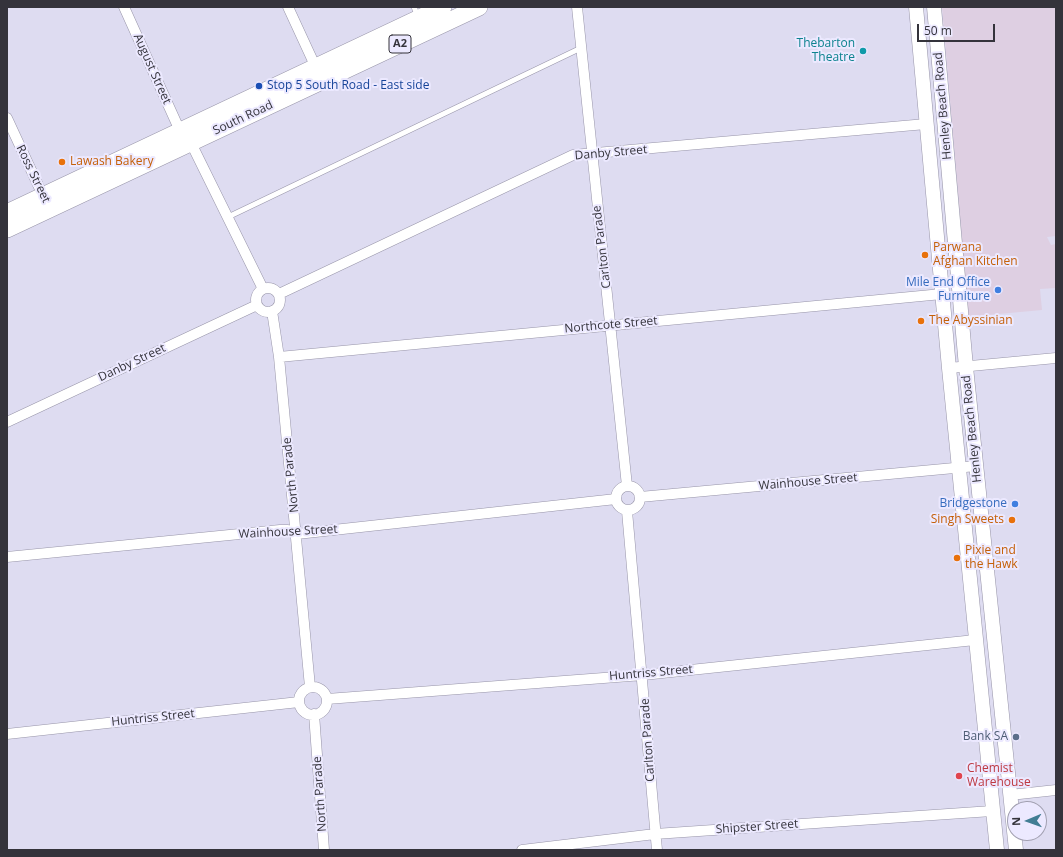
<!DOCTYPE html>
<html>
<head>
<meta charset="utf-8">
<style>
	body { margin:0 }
	#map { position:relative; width:1063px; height:857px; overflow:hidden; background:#dedcf1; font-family:"Open Sans",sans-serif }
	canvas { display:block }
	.frame { position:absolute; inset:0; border:8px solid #34333b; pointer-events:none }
	.north { position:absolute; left:1007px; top:801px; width:40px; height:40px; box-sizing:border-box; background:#ece9ff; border:1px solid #a2a0b1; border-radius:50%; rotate:268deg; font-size:11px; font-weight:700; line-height:16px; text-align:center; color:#34333b }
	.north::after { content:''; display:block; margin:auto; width:14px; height:18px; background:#417d94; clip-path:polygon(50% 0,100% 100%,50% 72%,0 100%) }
	.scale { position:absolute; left:917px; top:24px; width:78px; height:18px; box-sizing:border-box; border:2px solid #34333b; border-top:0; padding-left:5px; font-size:12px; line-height:14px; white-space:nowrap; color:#34333b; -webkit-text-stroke:3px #ece9ff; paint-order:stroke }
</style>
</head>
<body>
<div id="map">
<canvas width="1063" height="857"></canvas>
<div class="frame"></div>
<div class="north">N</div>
<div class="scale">50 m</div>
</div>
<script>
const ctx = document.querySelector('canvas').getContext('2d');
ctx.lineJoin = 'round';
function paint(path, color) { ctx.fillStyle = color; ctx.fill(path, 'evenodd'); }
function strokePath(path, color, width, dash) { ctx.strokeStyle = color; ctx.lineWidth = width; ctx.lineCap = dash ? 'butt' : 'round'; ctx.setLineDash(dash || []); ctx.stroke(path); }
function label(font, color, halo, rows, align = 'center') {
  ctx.font = font + ' "Open Sans",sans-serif'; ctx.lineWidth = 4; ctx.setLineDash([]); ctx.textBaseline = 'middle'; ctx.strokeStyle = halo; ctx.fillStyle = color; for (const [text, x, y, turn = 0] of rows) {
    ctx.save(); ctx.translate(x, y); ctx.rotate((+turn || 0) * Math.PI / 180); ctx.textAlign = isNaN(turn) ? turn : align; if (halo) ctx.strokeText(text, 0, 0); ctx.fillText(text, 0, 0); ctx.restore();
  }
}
const commercial = new Path2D(`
	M 942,7 L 1056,7 L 1056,236 L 1047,237 L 1051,245 L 1056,244 L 1056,288 L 1040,289 L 1042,310 L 977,316 L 969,321 Z`);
const service = new Path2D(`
	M 414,7 L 418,17
	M 228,217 L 581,48`);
const minor = new Path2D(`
	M 124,7 L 180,131 L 191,143 L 263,289
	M 288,7 L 318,72
	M 577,7 L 627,486
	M 7,118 L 45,200
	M256 300a12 12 0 1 1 24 0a12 12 0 1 1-24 0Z
	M 279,294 L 573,155 L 926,124
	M 272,311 L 279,357 L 310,687
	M 279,357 L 942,294
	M 949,368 L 1056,358
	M 7,422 L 257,305
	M616 498a12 12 0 1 1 24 0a12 12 0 1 1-24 0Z
	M 640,497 L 976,466
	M 627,511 L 657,850
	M 7,557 L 280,530 L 288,530 L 297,534 L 616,499
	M299 701a14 14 0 1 1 28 0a14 14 0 1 1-28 0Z
	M 327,699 L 643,675 L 975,640
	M 314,714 L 324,850
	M 7,734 L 299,702
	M 1010,795 L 1056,790
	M 522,850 L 655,834 L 992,811`);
const secondary = new Path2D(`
	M 916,7 L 949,368 L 997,850
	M 934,7 L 966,367 L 1016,850`);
const trunk = new Path2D(`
	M 7,213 L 443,7
	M 7,229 L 479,7`);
const markers = [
	[863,51,4,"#0f9aa8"],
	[259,86,4,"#1a4fb4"],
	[62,162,4,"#e8710a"],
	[925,255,4,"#e8710a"],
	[998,290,4,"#3f7fe0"],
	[921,321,4,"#e8710a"],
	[1015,504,4,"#3f7fe0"],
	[1012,520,4,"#e8710a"],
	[957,558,4,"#e8710a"],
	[1016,737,4,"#5c6f8a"],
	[959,776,4,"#e0444e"]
];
const shields = [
	[400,44,22]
];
const shieldNames = [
	["A2",400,44]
];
const cultureNames = [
	["Thebarton",855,44],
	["Theatre",855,58]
];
const streetNames = [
	["August Street",152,69,66],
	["Henley Beach Road",943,106,-95],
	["South Road",243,118,-25],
	["Danby Street",611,153,-5],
	["Ross Street",33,174,64],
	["Carlton Parade",602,247,-97],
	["Northcote Street",611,325,-5],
	["Danby Street",132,363,-25],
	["Henley Beach Road",972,429,-96],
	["North Parade",291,475,-96],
	["Wainhouse Street",808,482,-5],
	["Wainhouse Street",288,532,-3],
	["Huntriss Street",651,673,-5],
	["Huntriss Street",153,718,-6],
	["Carlton Parade",648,740,-94],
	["North Parade",320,794,-94],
	["Shipster Street",757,827,-4]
];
const transitNames = [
	["Stop 5 South Road - East side",267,86]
];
const foodNames = [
	["Lawash Bakery",70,162],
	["Parwana",933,248],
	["Afghan Kitchen",933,262],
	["The Abyssinian",929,321],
	["Singh Sweets",1004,520,"right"],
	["Pixie and",965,551],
	["the Hawk",965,565]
];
const shopNames = [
	["Mile End Office",990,283],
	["Furniture",990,297],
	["Bridgestone",1007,504]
];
const serviceNames = [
	["Bank SA",1008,737]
];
const healthNames = [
	["Chemist",967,769],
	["Warehouse",967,783]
];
paint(commercial, '#decfe2');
strokePath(service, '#9794a8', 6);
strokePath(minor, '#9794a8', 11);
strokePath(secondary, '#9794a8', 15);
strokePath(trunk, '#9794a8', 18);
strokePath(service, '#fff', 5);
strokePath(minor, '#fff', 10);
strokePath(secondary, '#fff', 14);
strokePath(trunk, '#fff', 17);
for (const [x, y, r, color] of markers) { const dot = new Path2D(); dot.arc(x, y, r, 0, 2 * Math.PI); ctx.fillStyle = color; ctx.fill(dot); strokePath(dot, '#ece9ff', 1.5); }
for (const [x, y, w] of shields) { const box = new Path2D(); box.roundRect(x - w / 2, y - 9, w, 18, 3); ctx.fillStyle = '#ece9ff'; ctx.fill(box); strokePath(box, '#34333b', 1); }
label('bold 11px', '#34333b', null, shieldNames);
label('12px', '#0d838f', '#ece9ff', cultureNames, 'right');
label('12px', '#34333b', '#ece9ff', streetNames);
label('12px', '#164399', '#ece9ff', transitNames, 'left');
label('12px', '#c56008', '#ece9ff', foodNames, 'left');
label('12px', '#366cbe', '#ece9ff', shopNames, 'right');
label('12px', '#4e5e75', '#ece9ff', serviceNames, 'right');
label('12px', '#be3a42', '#ece9ff', healthNames, 'left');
</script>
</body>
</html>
